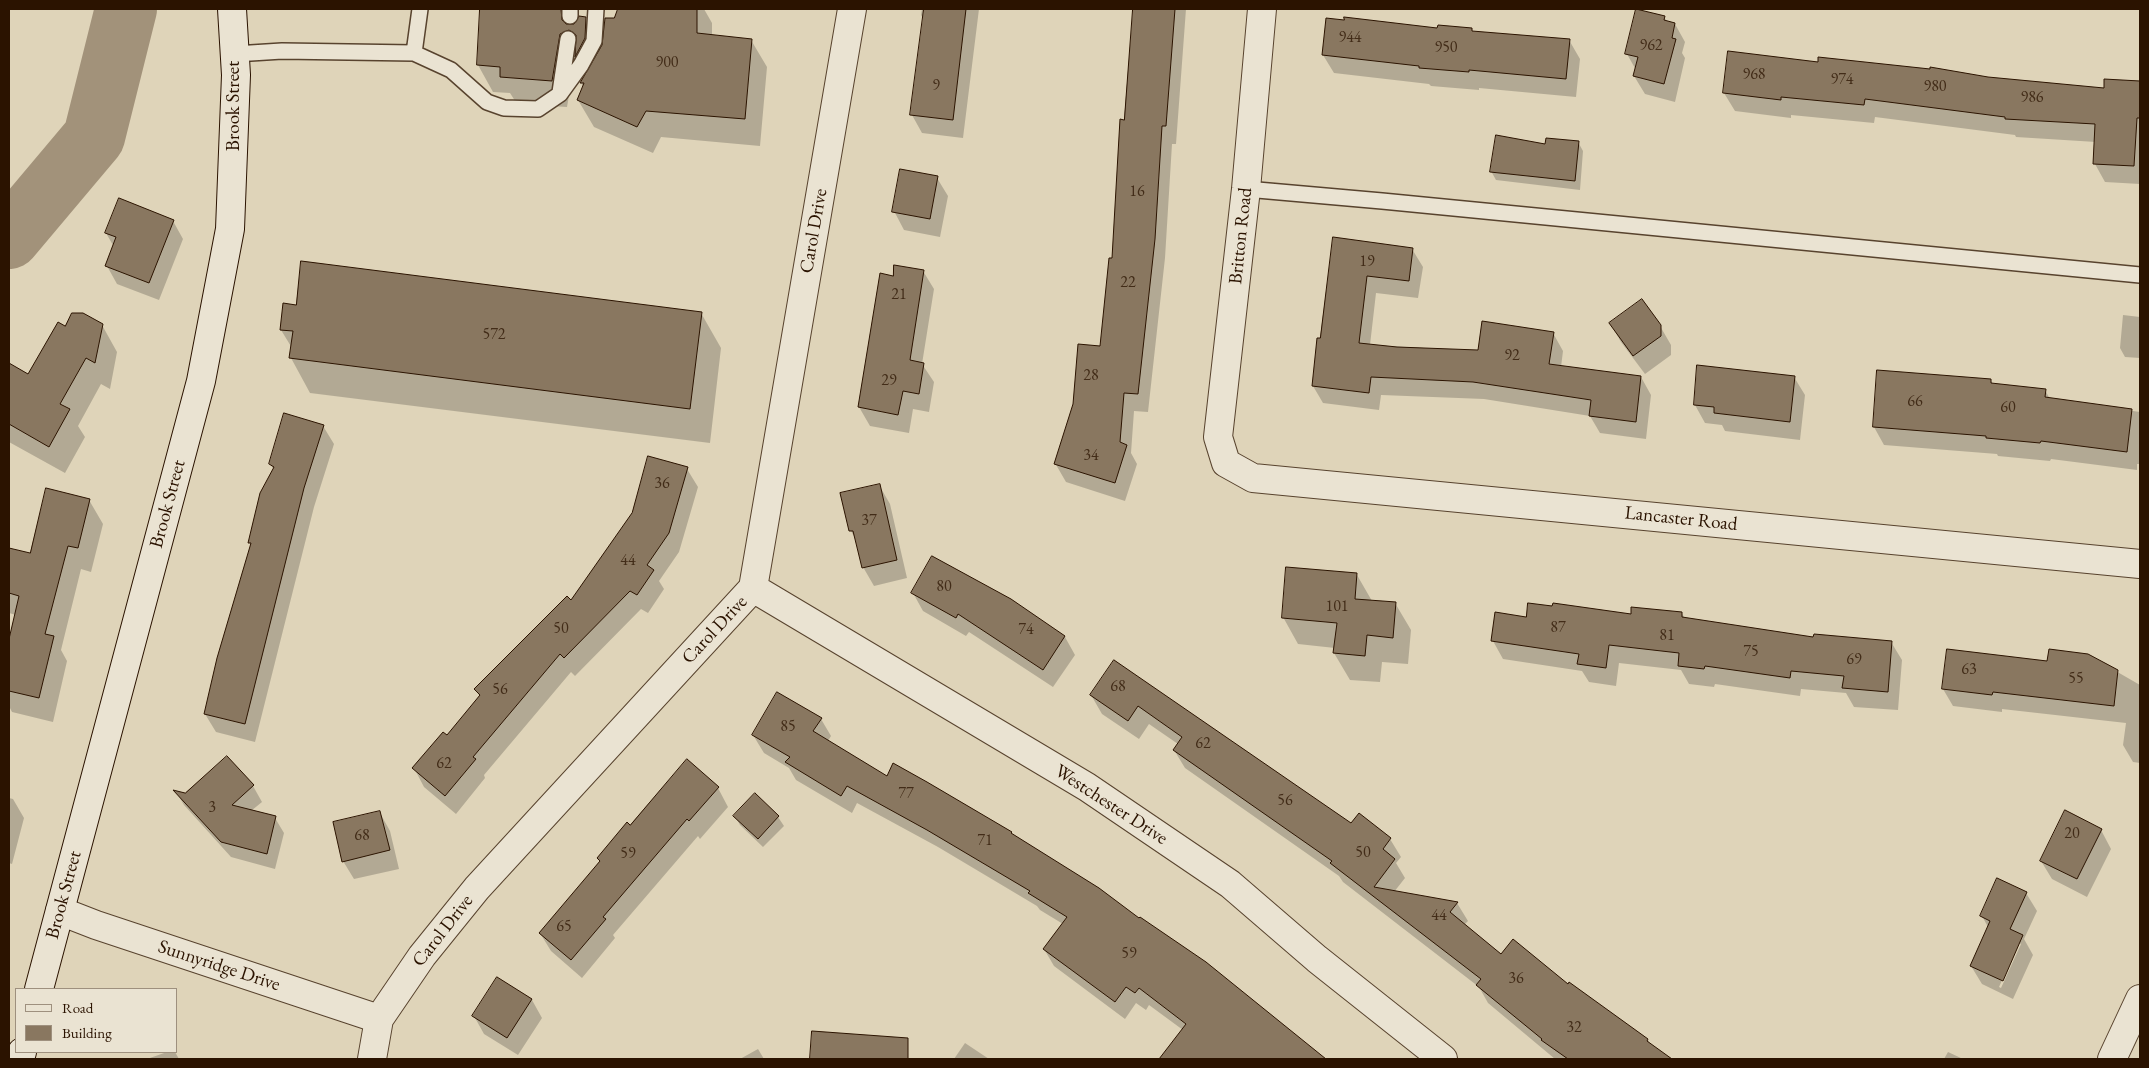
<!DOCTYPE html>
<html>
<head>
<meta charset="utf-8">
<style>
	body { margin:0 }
	#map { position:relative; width:2149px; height:1068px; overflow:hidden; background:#dfd4b9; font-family:"EB Garamond",serif }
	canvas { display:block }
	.frame { position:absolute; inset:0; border:10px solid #2b1300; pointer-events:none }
	.legend { position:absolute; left:15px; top:988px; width:162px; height:65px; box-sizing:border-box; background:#eae3d2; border:1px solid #9e907e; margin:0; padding:6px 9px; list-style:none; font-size:15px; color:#2b1300 }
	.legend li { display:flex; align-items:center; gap:10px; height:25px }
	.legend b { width:25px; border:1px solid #9e907e }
</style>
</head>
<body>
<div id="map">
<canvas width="2149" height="1068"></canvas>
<div class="frame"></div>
<ul class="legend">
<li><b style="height:6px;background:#eae3d2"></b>Road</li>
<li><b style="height:14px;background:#897760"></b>Building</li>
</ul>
</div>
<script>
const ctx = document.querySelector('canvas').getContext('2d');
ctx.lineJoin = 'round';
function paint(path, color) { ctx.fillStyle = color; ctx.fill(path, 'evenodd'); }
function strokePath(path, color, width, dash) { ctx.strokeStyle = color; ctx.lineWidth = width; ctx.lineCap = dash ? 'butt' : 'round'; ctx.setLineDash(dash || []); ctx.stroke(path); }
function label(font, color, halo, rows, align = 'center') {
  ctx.font = font + ' "EB Garamond",serif'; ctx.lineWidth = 4; ctx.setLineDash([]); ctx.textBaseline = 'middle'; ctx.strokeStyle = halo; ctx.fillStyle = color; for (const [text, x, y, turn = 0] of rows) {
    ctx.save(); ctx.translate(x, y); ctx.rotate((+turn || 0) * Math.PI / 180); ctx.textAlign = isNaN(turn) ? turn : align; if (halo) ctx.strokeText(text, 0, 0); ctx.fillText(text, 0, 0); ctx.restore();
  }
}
const shadow = new Path2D(`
	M 481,9 L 578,9 L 577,25 L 585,18 L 601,45 L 601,51 L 619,9 L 704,9 L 712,23 L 712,36 L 751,40 L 767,67 L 760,146 L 661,137 L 653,153 L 594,127 L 578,100 L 584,88 L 581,83 L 586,74 L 578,59 L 575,61 L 567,107 L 517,104 L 510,93 L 493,92 L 478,65 Z
	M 922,9 L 979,9 L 963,138 L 922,133 L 912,115 L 924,20 L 921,15 Z
	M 1133,9 L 1186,9 L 1176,144 L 1172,144 L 1165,258 L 1148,412 L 1134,411 L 1131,453 L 1137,464 L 1125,501 L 1066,482 L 1055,463 L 1101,348 L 1113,259 Z
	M 1664,17 L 1667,22 L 1675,24 L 1685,42 L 1682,53 L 1685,58 L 1675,102 L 1645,94 L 1634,76 L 1636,70 L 1627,54 Z
	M 1438,29 L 1471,29 L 1473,32 L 1569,40 L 1580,59 L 1576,97 L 1479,88 L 1479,90 L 1431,86 L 1429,84 L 1334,73 L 1323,55 Z
	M 1819,64 L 2105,89 L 2106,80 L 2140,82 L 2140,184 L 2105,182 L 2095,164 L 2096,142 L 2016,137 L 2015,135 L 1875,117 L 1874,123 L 1791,115 L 1791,118 L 1735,111 L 1724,93 Z
	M 1578,142 L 1583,151 L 1580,190 L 1496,180 L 1491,171 L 1546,145 Z
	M 937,178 L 948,196 L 940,237 L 904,230 L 894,211 Z
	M 173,221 L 183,239 L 159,300 L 117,284 L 107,266 L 114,247 L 106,233 Z
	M 1335,239 L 1412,249 L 1423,267 L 1418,298 L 1376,293 L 1370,345 L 1479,351 L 1553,333 L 1563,351 L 1561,367 L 1641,377 L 1651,395 L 1646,439 L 1600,433 L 1590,416 L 1484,399 L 1381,395 L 1379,410 L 1323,403 L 1313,386 Z
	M 923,271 L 934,289 L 922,364 L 934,382 L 929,412 L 913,409 L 909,433 L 870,426 L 859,407 L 894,277 Z
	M 701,313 L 721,348 L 710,443 L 310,393 L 291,358 L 292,348 L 281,330 Z
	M 2123,315 L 2140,317 L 2140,358 L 2125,357 L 2120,348 Z
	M 1610,323 L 1660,326 L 1671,345 L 1671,355 L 1645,374 L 1621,342 Z
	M 102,325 L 117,352 L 110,389 L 101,384 L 78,426 L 85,437 L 65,473 L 9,442 L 9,381 L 16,369 L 29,376 L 66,328 Z
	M 1699,367 L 1794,377 L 1805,395 L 1800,440 L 1725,431 L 1722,425 L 1705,423 L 1695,405 Z
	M 1991,381 L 1993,384 L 2045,390 L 2050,399 L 2140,412 L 2140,464 L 2137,464 L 2137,470 L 2051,459 L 2050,461 L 1998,456 L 1997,454 L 1884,445 L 1874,427 Z
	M 323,426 L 334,444 L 314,507 L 255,742 L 216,732 L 205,714 L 252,546 L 250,543 L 274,470 L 270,464 Z
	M 687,469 L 698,487 L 679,552 L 659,581 L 664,589 L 648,613 L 641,609 L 575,676 L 571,672 L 484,775 L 485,778 L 456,814 L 424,787 L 414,768 L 447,737 L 480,697 L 476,690 L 571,602 Z
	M 879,485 L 890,504 L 907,578 L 874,586 L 863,567 L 857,542 L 851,531 Z
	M 89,500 L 103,524 L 91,572 L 81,569 L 61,650 L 67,661 L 53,722 L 12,712 L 9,706 L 9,645 L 16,615 L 9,613 L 9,549 L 30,554 Z
	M 1357,575 L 1372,601 L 1395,603 L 1411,630 L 1408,664 L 1382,662 L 1380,682 L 1350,680 L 1334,653 L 1335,648 L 1298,644 L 1283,617 Z
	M 913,593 L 1065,637 L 1075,655 L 1053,687 L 969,632 L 966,636 L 923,611 Z
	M 1682,614 L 1685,618 L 1815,638 L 1891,642 L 1902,660 L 1898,710 L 1854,707 L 1846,693 L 1801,689 L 1800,696 L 1715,684 L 1714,687 L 1689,684 L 1681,670 L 1619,663 L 1616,686 L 1589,682 L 1582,671 L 1503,659 L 1493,641 L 1527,619 Z
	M 2088,655 L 2140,685 L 2140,763 L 2133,762 L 2123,745 L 2126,723 L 2002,709 L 2002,712 L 1953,706 L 1943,689 Z
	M 1114,662 L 1352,825 L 1390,839 L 1401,857 L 1396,863 L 1405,878 L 1394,892 L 1457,903 L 1468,921 L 1464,925 L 1502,955 L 1568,986 L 1569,984 L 1648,1040 L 1650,1044 L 1670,1059 L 1555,1059 L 1488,1003 L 1479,987 L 1343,882 L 1339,876 L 1185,768 L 1174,750 L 1178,744 L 1149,724 L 1139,739 L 1102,714 L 1091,695 Z
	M 821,719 L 831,736 L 828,741 L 887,777 L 1011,833 L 1013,836 L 1205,963 L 1323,1059 L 1161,1059 L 1183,1030 L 1149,1005 L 1146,1010 L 1136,1003 L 1125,1019 L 1054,966 L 1044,949 L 1063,924 L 1040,910 L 1037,906 L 938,847 L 857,803 L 852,813 L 796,780 L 789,768 L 764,753 L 753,735 Z
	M 253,786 L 262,802 L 251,811 L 275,818 L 284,833 L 275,869 L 231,857 L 184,805 L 176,792 L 186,794 Z
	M 718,788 L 728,807 L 700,839 L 698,836 L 613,935 L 615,938 L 582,978 L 551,951 L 540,933 L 601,863 L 598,858 L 630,827 Z
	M 755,795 L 778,817 L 784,826 L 763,847 L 740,825 L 735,816 Z
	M 9,798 L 13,799 L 24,818 L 12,864 L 9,863 Z
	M 380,813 L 390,831 L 399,869 L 354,879 L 343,861 Z
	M 2101,830 L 2111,849 L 2087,897 L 2052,879 L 2041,861 Z
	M 2026,893 L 2037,911 L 2024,939 L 2033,955 L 2013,999 L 1982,984 L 1971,966 L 1988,927 L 1982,916 ZM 2019,943 L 2021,944 L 2001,988 L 1999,987 Z
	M 497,979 L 532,1000 L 542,1018 L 518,1055 L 484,1034 L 474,1016 Z
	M 813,1032 L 882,1055 L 882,1059 L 811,1059 Z
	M 965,1043 L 989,1059 L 954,1059 Z
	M 758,1049 L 764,1059 L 740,1059 Z
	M 167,1052 L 175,1052 L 179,1059 L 147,1059 Z
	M 1948,1052 L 1963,1059 L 1944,1059 Z`);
const river = new Path2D(`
	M 9,238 L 94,137 L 126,9`);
const building = new Path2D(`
	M 480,9 L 561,9 L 562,20 L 566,24 L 574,24 L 579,16 L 586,17 L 585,38 L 575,57 L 576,35 L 569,30 L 560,34 L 552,81 L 500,77 L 500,67 L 477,65 Z
	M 618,9 L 697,9 L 697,33 L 752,39 L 745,119 L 646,111 L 637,127 L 577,100 L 584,83 L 580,83 L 602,45 L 605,18 L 614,18 Z
	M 924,9 L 966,9 L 953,120 L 910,115 Z
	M 1133,9 L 1175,9 L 1166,126 L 1162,126 L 1155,239 L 1138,394 L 1124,393 L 1120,442 L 1127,445 L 1115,483 L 1054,464 L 1073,404 L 1078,344 L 1100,346 L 1109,258 L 1112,258 L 1120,119 L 1124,120 Z
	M 1636,9 L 1665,16 L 1664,20 L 1675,23 L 1672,38 L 1676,39 L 1664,84 L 1633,76 L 1638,57 L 1625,54 Z
	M 1344,17 L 1437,28 L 1438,25 L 1472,28 L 1472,31 L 1570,39 L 1566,79 L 1469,70 L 1469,72 L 1419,68 L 1419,66 L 1322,55 L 1326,18 L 1344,20 Z
	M 1728,51 L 1818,62 L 1818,57 L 1930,69 L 1930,67 L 1988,77 L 2104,88 L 2104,79 L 2140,81 L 2140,118 L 2137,118 L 2134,166 L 2093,164 L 2095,124 L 2005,119 L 2005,117 L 1865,99 L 1864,105 L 1781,97 L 1781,100 L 1723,93 Z
	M 1496,135 L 1545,144 L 1546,138 L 1579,141 L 1575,181 L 1490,172 Z
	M 900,169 L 938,176 L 930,219 L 892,212 Z
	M 119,198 L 174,220 L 149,283 L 105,266 L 116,237 L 105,233 Z
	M 1333,237 L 1413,248 L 1409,281 L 1367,276 L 1359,343 L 1397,347 L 1478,350 L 1482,321 L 1554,332 L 1549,364 L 1641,376 L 1636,422 L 1589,416 L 1591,400 L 1473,382 L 1371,377 L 1369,393 L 1312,386 L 1317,338 L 1320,338 Z
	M 301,261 L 702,312 L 690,409 L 289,358 L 293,331 L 280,330 L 283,303 L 296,305 Z
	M 894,265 L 924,270 L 910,360 L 924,363 L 919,394 L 903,391 L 898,415 L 858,407 L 880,273 L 893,276 Z
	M 1642,299 L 1661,325 L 1661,336 L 1633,356 L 1609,323 Z
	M 72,313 L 83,313 L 103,324 L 95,363 L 86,358 L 60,404 L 70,409 L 49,447 L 9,424 L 9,363 L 28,374 L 58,322 L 65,326 Z
	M 1697,365 L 1795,376 L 1790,422 L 1714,413 L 1714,407 L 1694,405 Z
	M 1877,370 L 1991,379 L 1991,383 L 2046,389 L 2045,397 L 2132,409 L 2127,452 L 2041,441 L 2040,443 L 1986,438 L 1986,436 L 1873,427 Z
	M 284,413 L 324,425 L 304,488 L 245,724 L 204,714 L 217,658 L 251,543 L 248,543 L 260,493 L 274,467 L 269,464 Z
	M 648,456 L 688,467 L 669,533 L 647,565 L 654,570 L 637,595 L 630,591 L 564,658 L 560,654 L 473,757 L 476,759 L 445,796 L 412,768 L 443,732 L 447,735 L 480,695 L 474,689 L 567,596 L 571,600 L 632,513 Z
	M 880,484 L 897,560 L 862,568 L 853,531 L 849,531 L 840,493 Z
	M 46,488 L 90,499 L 78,548 L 68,546 L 45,634 L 54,636 L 39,698 L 9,691 L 9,639 L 19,596 L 9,593 L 9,548 L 30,553 Z
	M 932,556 L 1011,599 L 1065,636 L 1043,670 L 958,614 L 956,618 L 911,593 Z
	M 1286,567 L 1357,573 L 1355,599 L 1396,602 L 1393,638 L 1367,635 L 1365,656 L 1333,653 L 1337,623 L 1282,618 Z
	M 1528,603 L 1552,606 L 1553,603 L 1631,614 L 1631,607 L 1682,612 L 1682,617 L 1813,637 L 1814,634 L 1892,641 L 1888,692 L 1842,688 L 1844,676 L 1791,671 L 1790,678 L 1705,666 L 1704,669 L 1678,666 L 1679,653 L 1609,645 L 1606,668 L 1577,664 L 1579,654 L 1491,641 L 1495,612 L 1526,617 Z
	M 1947,649 L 2047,661 L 2049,649 L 2088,654 L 2118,670 L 2114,706 L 1993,692 L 1992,695 L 1942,689 Z
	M 1114,660 L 1351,823 L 1359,813 L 1391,838 L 1383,849 L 1395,859 L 1374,887 L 1458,902 L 1450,912 L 1501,954 L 1513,939 L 1568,984 L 1569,982 L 1648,1039 L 1647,1041 L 1672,1059 L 1568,1059 L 1541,1040 L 1542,1039 L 1476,985 L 1481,979 L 1330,863 L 1332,861 L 1173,750 L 1182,737 L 1138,706 L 1128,721 L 1090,695 Z
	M 777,692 L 822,718 L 813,731 L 887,776 L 893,763 L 927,782 L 1012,832 L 1011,833 L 1099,888 L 1139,918 L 1140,917 L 1206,962 L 1326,1059 L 1159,1059 L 1186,1024 L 1139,988 L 1135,993 L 1126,987 L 1115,1002 L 1043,949 L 1067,917 L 1028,893 L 1030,891 L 927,830 L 847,786 L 841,796 L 785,762 L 790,757 L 752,735 Z
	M 227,756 L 254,785 L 232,805 L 276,816 L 267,854 L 221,842 L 173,790 L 185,793 Z
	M 687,759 L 719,787 L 689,821 L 687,819 L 603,917 L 606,919 L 571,960 L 539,933 L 600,861 L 597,858 L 627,822 L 630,825 Z
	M 755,793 L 779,816 L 758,839 L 733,816 Z
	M 2065,810 L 2102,829 L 2077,879 L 2040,861 Z
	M 380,811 L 390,850 L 342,862 L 333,822 Z
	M 1997,878 L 2027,892 L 2010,929 L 2023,935 L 2003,981 L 1970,966 L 1990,921 L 1980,916 Z
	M 497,977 L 532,999 L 507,1038 L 472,1016 Z
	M 812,1031 L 908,1038 L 908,1059 L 810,1059 Z`);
const lane = new Path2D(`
	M 570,16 L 570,9
	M 414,53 L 451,70 L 487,102 L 504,108 L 538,109 L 560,94 L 581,65 L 594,41 L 596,9
	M 235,54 L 282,51 L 414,53 L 420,9
	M 560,92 L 568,39
	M 1246,189 L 1382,201 L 2140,275`);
const street = new Path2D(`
	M 1262,9 L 1246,189 L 1218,437 L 1226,463 L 1253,478 L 2140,564
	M 753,588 L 1087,787 L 1230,884 L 1317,959 L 1443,1059
	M 60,911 L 96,925 L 379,1019
	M 372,1059 L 379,1019 L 422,956 L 477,888 L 753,588 L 852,9
	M 2112,1059 L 2140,999`);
const secondary = new Path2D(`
	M 39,989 L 201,381 L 230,229 L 236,75 L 232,9
	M 20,1059 L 22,1052`);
const numberNames = [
	["944",1350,38],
	["962",1651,46],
	["950",1446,48],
	["900",667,63],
	["968",1754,75],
	["974",1842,80],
	["9",936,86],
	["980",1935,87],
	["986",2032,98],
	["16",1137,192],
	["19",1367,262],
	["22",1128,283],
	["21",899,295],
	["572",494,335],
	["92",1512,356],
	["28",1091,376],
	["29",889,381],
	["66",1915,402],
	["60",2008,408],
	["34",1091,456],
	["36",662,484],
	["37",869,521],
	["44",628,561],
	["80",944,587],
	["101",1337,607],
	["87",1558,628],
	["50",561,629],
	["74",1026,630],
	["81",1667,636],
	["75",1751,652],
	["69",1854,660],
	["63",1969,670],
	["55",2076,679],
	["68",1118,687],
	["56",500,690],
	["85",788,727],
	["62",1203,744],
	["62",444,764],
	["77",906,794],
	["56",1285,801],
	["3",212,808],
	["20",2072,834],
	["68",362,836],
	["71",985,841],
	["50",1363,853],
	["59",628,854],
	["44",1439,916],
	["65",564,927],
	["59",1129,954],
	["36",1516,979],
	["32",1574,1028]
];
const streetNames = [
	["Brook Street",234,106,-90],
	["Carol Drive",814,231,-80],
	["Britton Road",1241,236,-84],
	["Brook Street",168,504,-75],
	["Lancaster Road",1681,519,6],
	["Carol Drive",715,630,-47],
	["Westchester Drive",1111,805,33],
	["Brook Street",64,895,-75],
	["Carol Drive",443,931,-52],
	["Sunnyridge Drive",219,966,18]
];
paint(shadow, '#0003');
strokePath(river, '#a2927a', 62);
paint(building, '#897760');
strokePath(building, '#2b1300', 1);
strokePath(lane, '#58432e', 18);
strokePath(street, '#58432e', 30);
strokePath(secondary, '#2b1300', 30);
strokePath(lane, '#eae3d2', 15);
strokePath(street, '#eae3d2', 28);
strokePath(secondary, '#eae3d2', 28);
label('16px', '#422c18', null, numberNames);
label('19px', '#2b1300', '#eae3d2', streetNames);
</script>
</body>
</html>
